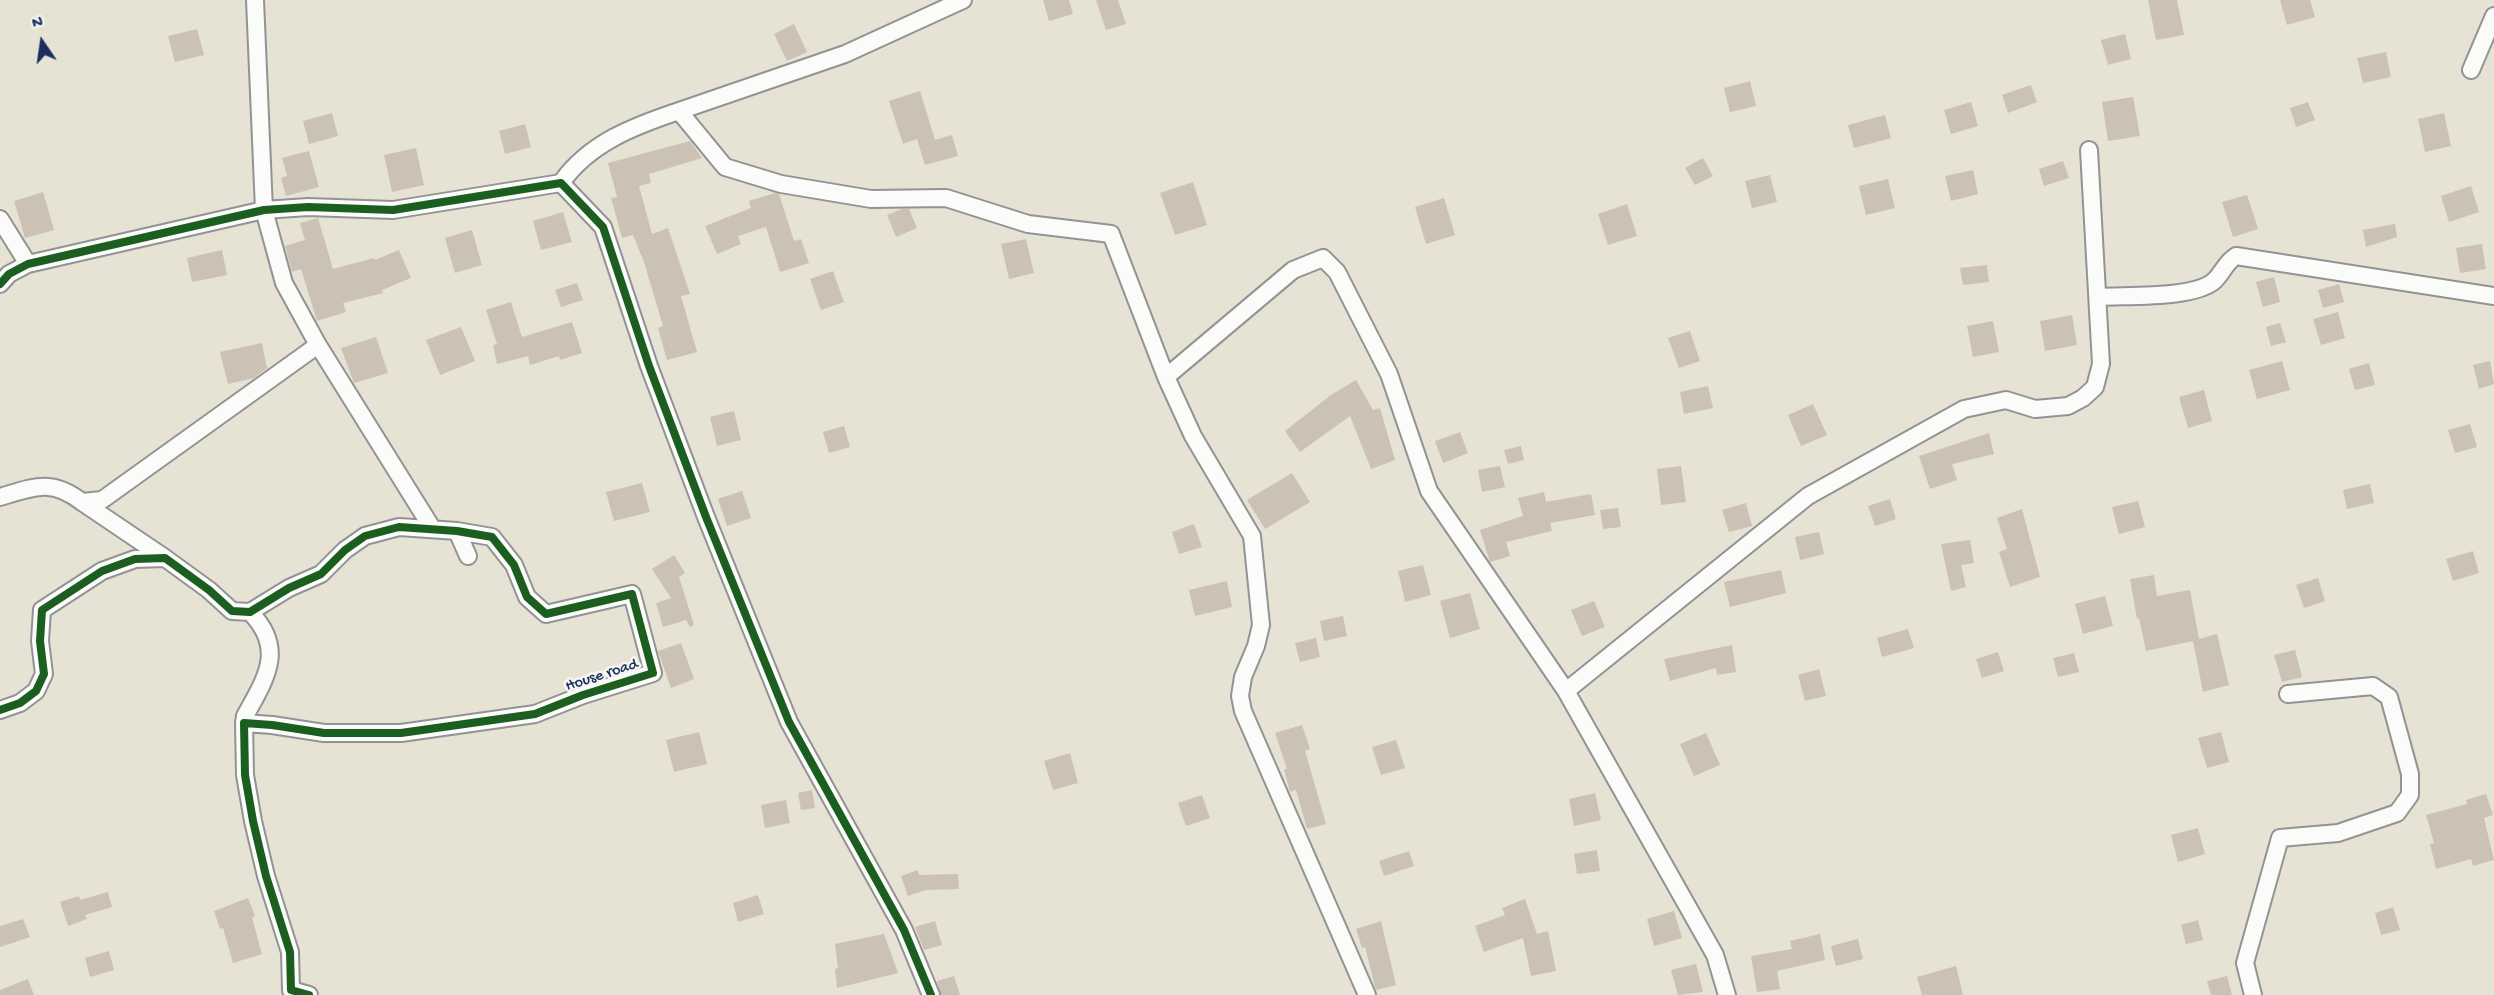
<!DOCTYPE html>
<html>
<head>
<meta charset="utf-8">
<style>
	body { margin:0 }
	#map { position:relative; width:2494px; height:995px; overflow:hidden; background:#e6e3d5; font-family:"Gochi Hand",sans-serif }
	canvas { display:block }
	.north { position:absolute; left:12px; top:12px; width:60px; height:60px; -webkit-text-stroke:4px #f6f6f2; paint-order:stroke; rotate:347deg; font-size:16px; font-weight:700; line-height:24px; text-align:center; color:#1b2f5e }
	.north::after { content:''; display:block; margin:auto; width:21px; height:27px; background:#1b2f5e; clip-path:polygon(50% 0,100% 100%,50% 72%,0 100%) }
</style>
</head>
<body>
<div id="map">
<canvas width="2494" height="995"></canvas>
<div class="north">N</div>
</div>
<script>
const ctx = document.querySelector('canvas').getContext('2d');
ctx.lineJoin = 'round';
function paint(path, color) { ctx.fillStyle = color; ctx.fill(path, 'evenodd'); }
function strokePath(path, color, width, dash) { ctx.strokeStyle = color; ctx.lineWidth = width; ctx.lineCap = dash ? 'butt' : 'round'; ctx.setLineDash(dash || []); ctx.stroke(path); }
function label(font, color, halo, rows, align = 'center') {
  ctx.font = font + ' "Gochi Hand",sans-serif'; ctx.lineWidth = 5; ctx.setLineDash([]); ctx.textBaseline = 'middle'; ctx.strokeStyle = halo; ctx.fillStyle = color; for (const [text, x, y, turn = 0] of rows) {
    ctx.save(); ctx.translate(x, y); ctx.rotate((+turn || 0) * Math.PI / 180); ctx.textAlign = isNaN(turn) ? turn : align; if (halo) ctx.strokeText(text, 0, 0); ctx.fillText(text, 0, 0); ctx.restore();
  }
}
const building = new Path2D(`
	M 1043,0 L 1069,0 L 1073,14 L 1049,21 Z
	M 1096,0 L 1118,0 L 1126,24 L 1106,30 Z
	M 2148,0 L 2177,0 L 2184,35 L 2156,40 Z
	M 2280,0 L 2310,0 L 2315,17 L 2287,25 Z
	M 794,24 L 807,52 L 787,61 L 774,34 Z
	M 197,29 L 204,55 L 175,62 L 168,36 Z
	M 2125,34 L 2131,59 L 2108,65 L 2101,40 Z
	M 2386,52 L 2391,77 L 2363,83 L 2357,58 Z
	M 1750,81 L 1756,106 L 1730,112 L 1724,88 Z
	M 2031,85 L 2037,102 L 2008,113 L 2002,95 Z
	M 920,91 L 935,140 L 952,135 L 958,156 L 925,165 L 917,139 L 903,144 L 889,101 Z
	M 2133,97 L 2140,136 L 2108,141 L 2102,102 Z
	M 1971,102 L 1978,126 L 1951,134 L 1944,110 Z
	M 2308,102 L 2315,120 L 2296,127 L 2290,108 Z
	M 332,113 L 338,136 L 309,144 L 303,121 Z
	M 2444,113 L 2451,146 L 2425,152 L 2418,119 Z
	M 1885,115 L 1891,138 L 1854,148 L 1848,125 Z
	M 525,124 L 531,147 L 505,154 L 499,131 Z
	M 690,141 L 702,158 L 649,174 L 651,183 L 639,186 L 652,234 L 668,228 L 690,294 L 681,296 L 697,352 L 667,360 L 658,328 L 663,326 L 644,262 L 633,235 L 622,238 L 611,198 L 617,197 L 608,163 Z
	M 416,148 L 424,185 L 392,192 L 384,155 Z
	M 309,151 L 319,187 L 286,196 L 281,178 L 287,176 L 282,158 Z
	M 1703,158 L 1713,176 L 1695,185 L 1685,168 Z
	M 2063,161 L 2069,178 L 2044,186 L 2039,169 Z
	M 1973,170 L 1978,194 L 1951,201 L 1945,176 Z
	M 1770,175 L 1777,202 L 1752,208 L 1745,181 Z
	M 1888,179 L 1895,208 L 1866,215 L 1859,186 Z
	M 1193,182 L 1207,225 L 1175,235 L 1160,193 Z
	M 2471,186 L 2479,212 L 2449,222 L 2441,196 Z
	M 43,192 L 54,230 L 25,238 L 14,201 Z
	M 775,193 L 779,194 L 794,241 L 801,239 L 809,263 L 780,272 L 766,227 L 738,236 L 741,244 L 717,254 L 705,226 L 751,208 L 749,201 Z
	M 2247,195 L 2258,229 L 2233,237 L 2222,202 Z
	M 1444,198 L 1455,235 L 1426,244 L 1415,207 Z
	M 1627,204 L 1637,236 L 1608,245 L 1598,214 Z
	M 902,209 L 909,209 L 917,228 L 896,237 L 887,215 Z
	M 563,212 L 572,242 L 541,250 L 533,221 Z
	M 318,218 L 333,269 L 374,258 L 375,260 L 399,250 L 411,278 L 382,290 L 383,293 L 343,303 L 346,312 L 317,321 L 301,269 L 292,272 L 285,246 L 305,240 L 300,223 Z
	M 2395,224 L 2397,237 L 2366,247 L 2363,230 Z
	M 472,230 L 482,265 L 455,273 L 445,238 Z
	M 1026,239 L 1034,273 L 1009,279 L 1001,244 Z
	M 2482,244 L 2486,269 L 2460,273 L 2456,248 Z
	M 222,250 L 227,275 L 192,282 L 187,258 Z
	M 1987,265 L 1989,282 L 1963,285 L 1960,268 Z
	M 833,271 L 844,302 L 821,310 L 810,279 Z
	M 2274,277 L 2280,302 L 2263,307 L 2256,282 Z
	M 577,283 L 583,300 L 561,307 L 555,290 Z
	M 2339,284 L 2344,302 L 2323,308 L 2318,290 Z
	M 511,302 L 522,337 L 572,322 L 582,353 L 560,360 L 559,356 L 530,365 L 528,356 L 497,364 L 493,345 L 497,344 L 486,310 Z
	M 2338,312 L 2345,338 L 2321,345 L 2313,319 Z
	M 2072,315 L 2077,345 L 2045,351 L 2040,321 Z
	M 1993,321 L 1999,352 L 1973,357 L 1967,326 Z
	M 2280,323 L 2286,342 L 2271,346 L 2266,327 Z
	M 461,327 L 475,361 L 440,375 L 426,340 Z
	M 1690,331 L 1700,361 L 1679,368 L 1668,338 Z
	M 376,337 L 388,373 L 354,383 L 341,348 Z
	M 262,343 L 267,368 L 254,378 L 228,384 L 220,352 Z
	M 2282,361 L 2290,390 L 2257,399 L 2249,370 Z
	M 2490,361 L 2494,384 L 2479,389 L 2473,365 Z
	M 2369,363 L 2375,385 L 2355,390 L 2349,369 Z
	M 1356,380 L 1373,410 L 1380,408 L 1395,460 L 1371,469 L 1350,416 L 1300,452 L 1285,431 L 1331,395 Z
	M 1708,386 L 1713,408 L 1684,414 L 1680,392 Z
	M 2204,390 L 2212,421 L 2188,428 L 2179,397 Z
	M 1813,404 L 1827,435 L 1801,446 L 1788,415 Z
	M 734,411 L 741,440 L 717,446 L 710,417 Z
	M 2470,424 L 2477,447 L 2455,453 L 2448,430 Z
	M 844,426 L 850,447 L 829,453 L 823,432 Z
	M 1460,432 L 1468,453 L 1443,463 L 1435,441 Z
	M 1989,433 L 1994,454 L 1952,464 L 1957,480 L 1930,489 L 1919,456 Z
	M 1521,446 L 1524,460 L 1508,464 L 1504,450 Z
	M 1500,466 L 1505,487 L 1482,492 L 1478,470 Z
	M 1681,466 L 1686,502 L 1661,505 L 1657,469 Z
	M 1292,473 L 1310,502 L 1265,529 L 1247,500 Z
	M 642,483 L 650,512 L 614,521 L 606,492 Z
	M 2370,484 L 2374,503 L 2347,509 L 2343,490 Z
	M 742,491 L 751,518 L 727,526 L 718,499 Z
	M 1544,492 L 1546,502 L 1591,494 L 1595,515 L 1550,523 L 1552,531 L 1506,542 L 1510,556 L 1490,562 L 1480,530 L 1523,516 L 1518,498 Z
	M 1890,499 L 1896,519 L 1875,526 L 1868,506 Z
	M 2138,501 L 2145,527 L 2119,534 L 2112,507 Z
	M 1746,503 L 1752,526 L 1729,532 L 1722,510 Z
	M 1618,508 L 1621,527 L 1603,529 L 1600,510 Z
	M 2022,509 L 2040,577 L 2010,587 L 1999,552 L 2007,549 L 1997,518 Z
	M 1194,524 L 1202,547 L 1179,554 L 1172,532 Z
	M 1819,532 L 1824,554 L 1800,560 L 1795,537 Z
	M 1970,540 L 1974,563 L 1961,565 L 1966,587 L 1951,591 L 1941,544 Z
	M 2473,551 L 2479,573 L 2453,581 L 2446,559 Z
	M 674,555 L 685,573 L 679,577 L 694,625 L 690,627 L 686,620 L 663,627 L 656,603 L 671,598 L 652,569 Z
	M 1423,565 L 1431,595 L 1405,602 L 1398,571 Z
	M 1781,570 L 1786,593 L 1730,607 L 1724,582 Z
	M 2154,575 L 2157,596 L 2190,590 L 2199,639 L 2217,634 L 2229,685 L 2203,692 L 2193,641 L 2146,651 L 2139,618 L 2137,619 L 2130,579 Z
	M 2318,578 L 2325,601 L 2304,608 L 2296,585 Z
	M 1227,581 L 1232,607 L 1195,616 L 1189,590 Z
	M 1470,593 L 1480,629 L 1450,638 L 1440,601 Z
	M 2105,596 L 2113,626 L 2083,634 L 2075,604 Z
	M 1594,601 L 1605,627 L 1582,636 L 1571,610 Z
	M 1343,616 L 1347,636 L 1324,641 L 1320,621 Z
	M 1908,629 L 1914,648 L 1882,657 L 1877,638 Z
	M 1316,638 L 1320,657 L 1300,662 L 1295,643 Z
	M 681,643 L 694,679 L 671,688 L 658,651 Z
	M 1732,645 L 1736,672 L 1717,675 L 1716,668 L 1670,681 L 1664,659 Z
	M 2295,650 L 2302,677 L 2282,682 L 2274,655 Z
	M 1998,652 L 2004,671 L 1982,678 L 1976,659 Z
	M 2074,653 L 2079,672 L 2058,677 L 2053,658 Z
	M 1819,669 L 1826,696 L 1805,701 L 1798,675 Z
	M 1302,725 L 1310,749 L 1305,751 L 1326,824 L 1307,829 L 1296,790 L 1290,792 L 1284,769 L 1287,769 L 1275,733 Z
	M 699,732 L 707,764 L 674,772 L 666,740 Z
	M 2221,732 L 2229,762 L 2207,768 L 2198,738 Z
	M 1706,733 L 1720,765 L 1694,776 L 1680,744 Z
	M 1396,740 L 1405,768 L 1381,775 L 1372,747 Z
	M 1070,753 L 1078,783 L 1053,790 L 1044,761 Z
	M 812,790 L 815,808 L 801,810 L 798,793 Z
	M 1595,793 L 1601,820 L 1574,826 L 1569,799 Z
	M 2486,794 L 2493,815 L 2484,818 L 2494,860 L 2473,866 L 2471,859 L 2436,869 L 2430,844 L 2434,843 L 2426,815 L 2467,804 L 2466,800 Z
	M 1202,795 L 1210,818 L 1186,826 L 1178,803 Z
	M 786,800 L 790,823 L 765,828 L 761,805 Z
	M 2198,828 L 2205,854 L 2178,862 L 2171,835 Z
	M 1597,850 L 1600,871 L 1577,874 L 1574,854 Z
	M 1409,851 L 1414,866 L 1384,876 L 1379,861 Z
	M 918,870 L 919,875 L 958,874 L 959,889 L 926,890 L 908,896 L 901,876 Z
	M 108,892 L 112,907 L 85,915 L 87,919 L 68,926 L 60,902 L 79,896 L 80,900 Z
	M 758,895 L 764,914 L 738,922 L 733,903 Z
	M 248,898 L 255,916 L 252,918 L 262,954 L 233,963 L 223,928 L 220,929 L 214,911 Z
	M 1525,899 L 1537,934 L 1548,931 L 1556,971 L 1531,976 L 1523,938 L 1484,952 L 1475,926 L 1505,915 L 1502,908 Z
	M 2393,907 L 2400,930 L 2381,935 L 2375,913 Z
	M 1674,911 L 1682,938 L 1654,946 L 1647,919 Z
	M 23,919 L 30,937 L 0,947 L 0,926 Z
	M 2198,920 L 2203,940 L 2186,944 L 2181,925 Z
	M 935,921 L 942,945 L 924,950 L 915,927 Z
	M 1381,921 L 1396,985 L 1376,990 L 1365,947 L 1362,948 L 1356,929 Z
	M 884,934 L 898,973 L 837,988 L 835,969 L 838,968 L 835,944 Z
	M 1820,934 L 1825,960 L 1777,971 L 1780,989 L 1757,992 L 1751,956 L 1792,949 L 1790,941 Z
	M 1858,939 L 1863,959 L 1836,966 L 1831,946 Z
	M 109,951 L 114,970 L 90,977 L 85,958 Z
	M 1696,964 L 1703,992 L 1678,995 L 1671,970 Z
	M 1956,966 L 1963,995 L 1922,995 L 1917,977 Z
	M 954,976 L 960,995 L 941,995 L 937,981 Z
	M 2227,976 L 2232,995 L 2211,995 L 2207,981 Z
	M 28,979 L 34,995 L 0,995 L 0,990 Z`);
const street = new Path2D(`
	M 255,0 L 264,210 L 284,283 L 318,345 L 432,528
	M 2471,70 L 2494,16
	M 679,111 L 845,54 L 963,0
	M 561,183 C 589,143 634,126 679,111 L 725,167 L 781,184 L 871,199 L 946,198 L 1028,224 L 1111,234 L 1166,377 L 1193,436 L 1252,536 L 1261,625 L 1256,646 L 1243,677 L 1240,696 L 1243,711 L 1367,995
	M 0,219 L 28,264
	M 0,284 L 9,274 L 28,264 L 264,210 L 308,207 L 393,210 L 561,183 L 603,227 L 649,366 L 706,517 L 789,722 L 904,930 L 931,995
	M 2099,297 C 2127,295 2196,299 2215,280 C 2223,272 2226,262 2236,256 L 2494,296
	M 1166,377 L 1293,270 L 1323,258 L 1337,272 L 1389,374 L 1429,491 L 1566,691 L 1715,955 L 1727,995
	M 0,497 C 34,487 51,478 82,502 L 102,500 L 318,345
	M 82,502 L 165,558
	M 457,531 L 468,556
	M 1566,691 L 1808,496 L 1964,409 L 2006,400 L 2035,409 L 2068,406 L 2083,398 L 2095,387 L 2101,364 L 2089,150
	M 0,710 L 20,703 L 36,691 L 44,674 L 40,641 L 42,610 L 102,571 L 135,559 L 165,558 L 209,590 L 232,611 L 250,612 L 289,588 L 321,574 L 345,550 L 365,536 L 399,527 L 457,531 L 492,537 L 514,565 L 527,597 L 546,614 L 632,594 L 653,673 L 583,695 L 535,714 L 401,733 L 324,733 L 272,725 L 244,723 L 245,775 L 253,821 L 266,876 L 290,952 L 291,990 L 309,995
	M 244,723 L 245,716 C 266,678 286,649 250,612
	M 2253,995 L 2245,963 L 2280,838 L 2338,833 L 2397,813 L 2410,795 L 2410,774 L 2389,697 L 2373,686 L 2288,694`);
const cycleway = new Path2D(`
	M 0,284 L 9,274 L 28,264 L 264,210 L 308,207 L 393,210 L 561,183 L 603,227 L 649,366 L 706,517 L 789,722 L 904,930 L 931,995
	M 0,710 L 20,703 L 36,691 L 44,674 L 40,641 L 42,610 L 102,571 L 135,559 L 165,558 L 209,590 L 232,611 L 250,612 L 289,588 L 321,574 L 345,550 L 365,536 L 399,527 L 457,531 L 492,537 L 514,565 L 527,597 L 546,614 L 632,594 L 653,673 L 583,695 L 535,714 L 401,733 L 324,733 L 272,725 L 244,723 L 245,775 L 253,821 L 266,876 L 290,952 L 291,990 L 309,995`);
const streetNames = [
	["House road",602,676,-18]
];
paint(building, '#cbc1b4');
strokePath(street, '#919394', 20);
strokePath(street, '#fbfbf9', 16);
strokePath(cycleway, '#1b5e20', 8);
label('16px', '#1b2f5e', '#f6f6f2', streetNames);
</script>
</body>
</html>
